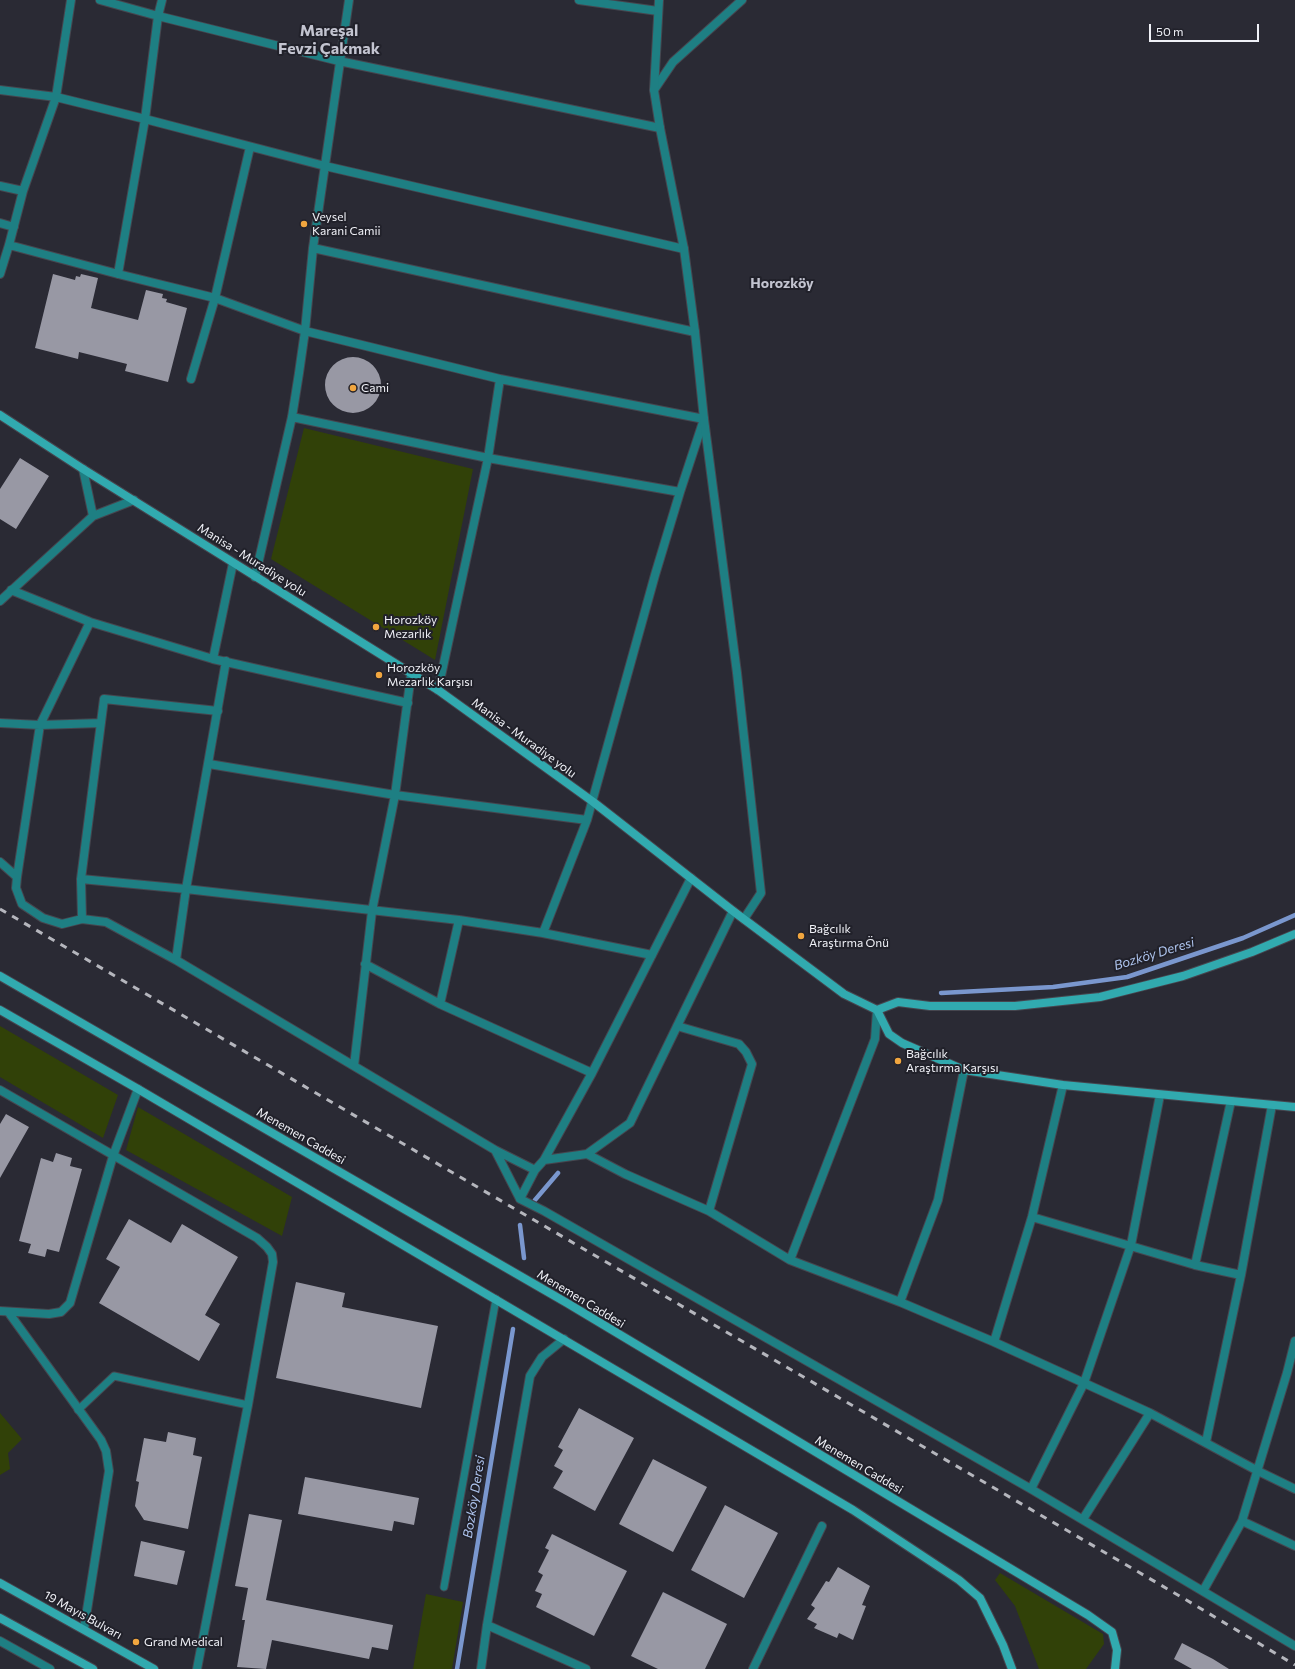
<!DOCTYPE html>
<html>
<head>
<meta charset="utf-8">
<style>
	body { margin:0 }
	#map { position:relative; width:1295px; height:1669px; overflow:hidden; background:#2a2a34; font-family:Commissioner,sans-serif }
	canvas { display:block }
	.scale { position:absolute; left:1149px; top:24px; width:110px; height:18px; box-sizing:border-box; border:2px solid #f0f1f7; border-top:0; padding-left:5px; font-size:12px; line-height:14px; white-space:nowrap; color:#f0f1f7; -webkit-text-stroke:3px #21212a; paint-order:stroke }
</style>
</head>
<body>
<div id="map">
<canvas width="1295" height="1669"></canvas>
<div class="scale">50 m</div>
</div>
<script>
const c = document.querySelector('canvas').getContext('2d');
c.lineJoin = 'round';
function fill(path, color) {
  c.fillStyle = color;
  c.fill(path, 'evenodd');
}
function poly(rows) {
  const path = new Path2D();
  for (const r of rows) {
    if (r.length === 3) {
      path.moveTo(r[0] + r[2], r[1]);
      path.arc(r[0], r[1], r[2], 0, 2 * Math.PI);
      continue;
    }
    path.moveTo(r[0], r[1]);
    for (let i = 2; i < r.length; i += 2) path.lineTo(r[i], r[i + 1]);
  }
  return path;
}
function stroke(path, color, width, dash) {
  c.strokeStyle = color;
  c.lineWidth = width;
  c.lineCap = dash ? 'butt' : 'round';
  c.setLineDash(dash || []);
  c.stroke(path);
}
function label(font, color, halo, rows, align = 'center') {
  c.font = font + ' Commissioner,sans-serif';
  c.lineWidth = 4;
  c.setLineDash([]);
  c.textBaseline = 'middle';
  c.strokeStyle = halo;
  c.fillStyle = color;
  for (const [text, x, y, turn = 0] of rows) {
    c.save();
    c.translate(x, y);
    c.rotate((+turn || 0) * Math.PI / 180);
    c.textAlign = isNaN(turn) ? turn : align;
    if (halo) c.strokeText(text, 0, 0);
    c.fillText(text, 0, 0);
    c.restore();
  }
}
fill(poly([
	[304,428,473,469,435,660,271,559],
	[0,1026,118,1095,103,1138,0,1077],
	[138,1107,292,1197,282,1236,126,1150],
	[0,1413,22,1439,8,1453,10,1469,0,1475],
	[1000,1573,1103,1634,1104,1644,1086,1669,1039,1669,1015,1606,995,1580],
	[426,1594,463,1602,452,1669,413,1669]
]), '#314108');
stroke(poly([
	[941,993,1053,987,1127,977,1243,938,1295,915],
	[535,1200,558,1173],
	[520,1225,524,1258],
	[457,1669,513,1329]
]), '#7a97ce', 4.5);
fill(poly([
	[53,274,75,280,76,276,80,277,81,274,98,278,91,308,138,320,146,290,163,294,162,298,167,299,166,302,187,308,168,382,125,371,127,364,79,352,78,359,35,348],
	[353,385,28],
	[20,458,49,476,16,529,0,519,0,489],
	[6,1114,29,1127,0,1178,0,1124],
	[56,1153,72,1158,70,1166,82,1169,59,1252,47,1249,45,1257,28,1253,31,1244,19,1241,41,1158,53,1162],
	[129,1219,171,1243,182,1224,238,1257,205,1315,220,1324,199,1361,99,1303,120,1267,106,1259],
	[296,1282,345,1293,342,1307,438,1326,421,1408,276,1378],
	[579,1408,634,1438,595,1511,553,1488,563,1471,554,1466,563,1450,558,1447],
	[168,1432,196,1438,193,1455,202,1457,188,1529,144,1520,135,1506,139,1482,136,1481,144,1438,166,1442],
	[653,1459,707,1487,673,1552,619,1524],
	[305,1477,419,1498,414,1525,394,1521,392,1531,298,1514],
	[725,1505,778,1533,744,1598,691,1570],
	[249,1514,282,1520,266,1600,393,1625,388,1650,372,1647,369,1659,272,1640,266,1669,237,1667,245,1620,242,1620,248,1588,235,1586],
	[552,1534,627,1571,594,1636,536,1607,542,1594,535,1591,543,1575,538,1572,549,1550,545,1548],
	[141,1541,185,1551,177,1585,134,1576],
	[838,1567,870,1586,862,1605,866,1606,853,1640,839,1633,837,1638,814,1628,817,1624,807,1619,815,1608,811,1605,826,1581,829,1582],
	[663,1592,727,1624,705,1669,658,1669,631,1656],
	[1182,1643,1213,1659,1229,1669,1192,1669,1174,1659]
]), '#9898a4');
const service = poly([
	[78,1410,114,1376,248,1405],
	[444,1587,496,1299]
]);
const minor = poly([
	[100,0,158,16,339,61,660,128],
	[579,0,658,11],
	[0,90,56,97,145,119,325,166,684,249],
	[654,90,673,62,742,0],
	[0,186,23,191],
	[0,223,14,227],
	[9,245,118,274,215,298,305,331,500,379,704,419,680,492,655,575,587,820,543,933],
	[313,248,695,332],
	[0,274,9,245,23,191,56,97,71,0],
	[118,274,145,119,158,16,162,0],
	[191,379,215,298,250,147],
	[292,417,488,458,680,492],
	[83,469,93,516],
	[255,577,292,417,299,373,305,331,313,248,349,0],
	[11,590,90,622,213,659,408,703],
	[0,601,93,516,134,500],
	[213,659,233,563],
	[438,690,488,458,500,379],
	[0,723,40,725,101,723],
	[209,764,395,795,587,820],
	[0,862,17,877,16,888,22,904,43,918,62,924,82,919,106,922,176,960,495,1150,520,1199,544,1211,1031,1489,1295,1646],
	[17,877,40,725,90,622],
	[81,879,186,889,459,920,543,933,652,955],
	[82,919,81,879,104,699,218,711],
	[176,960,186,889,226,661],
	[365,964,440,1004,592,1073],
	[440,1004,459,920],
	[677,1026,739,1044,746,1052,752,1064,709,1211],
	[354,1066,372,911,395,795,411,675],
	[0,1090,257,1238,267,1247,272,1254,273,1262,248,1405,197,1669],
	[495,1150,535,1170,544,1160,592,1073,691,878],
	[587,1154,630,1123,733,911],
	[544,1160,587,1154,625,1174,709,1211,790,1260,900,1302,994,1342,1150,1413,1258,1471,1295,1489],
	[520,1199,535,1170],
	[1032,1217,1195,1265,1241,1275],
	[790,1260,875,1039,877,1010],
	[1195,1265,1231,1101],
	[900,1302,938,1200,964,1070],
	[0,1311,49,1314,61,1312,70,1303,113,1156,138,1089],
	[9,1313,101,1440,106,1451,109,1471,84,1629],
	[994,1342,1032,1217,1063,1085],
	[1206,1442,1241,1275,1272,1105],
	[1031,1489,1084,1383,1131,1245,1160,1095],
	[1083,1519,1150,1413],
	[1242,1521,1295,1546],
	[1203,1591,1242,1521,1287,1373,1295,1341],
	[487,1625,586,1669],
	[0,1641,50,1669],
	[481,1669,487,1625,530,1376,542,1357,564,1339],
	[753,1669,822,1526]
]);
const tertiary = poly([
	[659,0,654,90,660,128,684,249,695,332,704,419,737,673,761,893,744,919]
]);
const secondary = poly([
	[0,415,83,469,438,690,592,801,733,911,844,994,877,1010],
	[0,976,567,1303,1088,1615,1112,1632,1117,1650,1115,1669],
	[0,1010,138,1089,853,1510,959,1580,980,1598,1003,1645,1012,1669],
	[877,1010,889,1034,902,1043,964,1070,1063,1085,1295,1107],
	[877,1010,898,1002,930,1006,1015,1006,1100,997,1183,976,1252,952,1295,934],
	[0,1583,154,1669],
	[0,1618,93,1669]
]);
stroke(service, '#46464f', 9);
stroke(minor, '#46464f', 10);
stroke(tertiary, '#46464f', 10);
stroke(secondary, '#46464f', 10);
stroke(service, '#1e7f83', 7);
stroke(minor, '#1e7f83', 8);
stroke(tertiary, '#1e7f83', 8);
stroke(secondary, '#31aaaf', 8);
stroke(poly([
	[0,909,1183,1598,1295,1665]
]), '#b5b6bd', 3, [7, 7]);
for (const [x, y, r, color] of [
	[304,224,4,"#f1a63f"],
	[353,388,4,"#f1a63f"],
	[376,627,4,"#f1a63f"],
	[379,675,4,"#f1a63f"],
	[801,936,4,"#f1a63f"],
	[898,1061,4,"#f1a63f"],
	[136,1642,4,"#f1a63f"]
]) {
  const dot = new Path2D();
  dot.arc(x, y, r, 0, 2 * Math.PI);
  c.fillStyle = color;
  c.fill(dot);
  stroke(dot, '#21212a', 1.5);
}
label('12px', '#f0f1f7', '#21212a', [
	["Veysel",312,217],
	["Karani Camii",312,231],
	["Cami",361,388],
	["Horozköy",384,620],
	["Mezarlık",384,634],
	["Horozköy",387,668],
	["Mezarlık Karşısı",387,682],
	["Bağcılık",809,929],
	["Araştırma Önü",809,943],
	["Bağcılık",906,1054],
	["Araştırma Karşısı",906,1068],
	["Grand Medical",144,1642]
], 'left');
label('12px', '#f0f1f7', '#21212a', [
	["Manisa - Muradiye yolu",252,560,32],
	["Manisa - Muradiye yolu",524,738,36],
	["Menemen Caddesi",301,1136,30],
	["Menemen Caddesi",581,1299,31],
	["Menemen Caddesi",859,1465,31],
	["19 Mayıs Bulvarı",83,1615,29]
]);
label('italic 13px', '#aec4ee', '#21212a', [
	["Bozköy Deresi",1154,954,-17],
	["Bozköy Deresi",474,1497,-81]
]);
label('bold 14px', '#c3c4d0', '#21212a', [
	["Horozköy",782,283]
]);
label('bold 16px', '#c3c4d0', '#21212a', [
	["Mareşal",329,31],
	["Fevzi Çakmak",329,49]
]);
</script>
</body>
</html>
